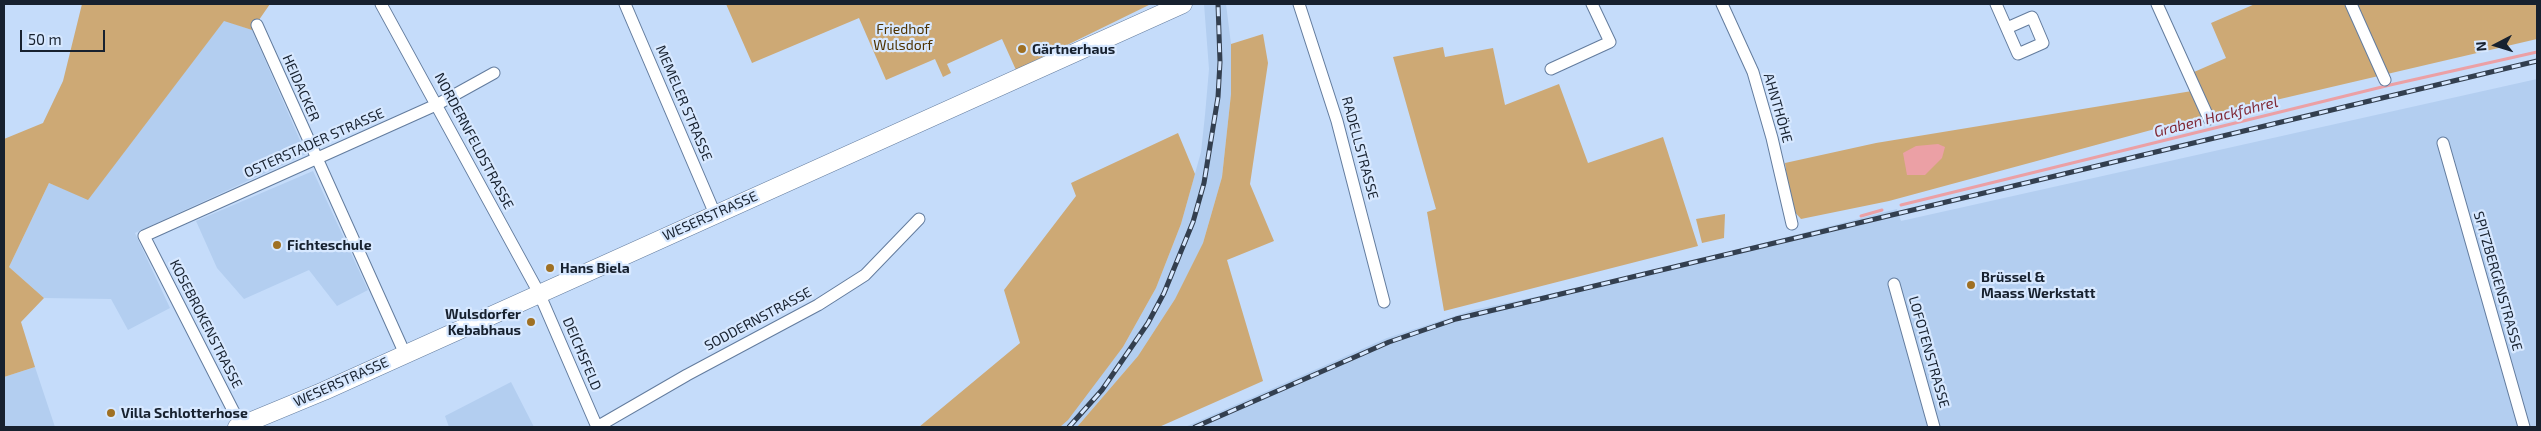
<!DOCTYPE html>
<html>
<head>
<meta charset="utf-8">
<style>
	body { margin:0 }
	#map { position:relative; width:2541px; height:431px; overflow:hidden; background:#c5dcfa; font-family:"Exo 2",sans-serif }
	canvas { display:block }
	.frame { position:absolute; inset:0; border:5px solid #17212f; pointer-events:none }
	.north { position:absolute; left:2471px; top:20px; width:50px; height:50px; -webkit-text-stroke:4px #d7e8ff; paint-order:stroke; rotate:265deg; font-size:14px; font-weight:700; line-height:20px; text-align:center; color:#17212f }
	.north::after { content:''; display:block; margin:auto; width:18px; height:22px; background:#17212f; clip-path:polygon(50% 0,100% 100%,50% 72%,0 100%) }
	.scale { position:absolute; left:20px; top:30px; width:85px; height:22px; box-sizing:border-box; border:2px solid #17212f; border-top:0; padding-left:6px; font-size:15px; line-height:18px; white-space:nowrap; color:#17212f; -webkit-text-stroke:4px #d7e8ff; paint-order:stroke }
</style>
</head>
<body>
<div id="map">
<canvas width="2541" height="431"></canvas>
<div class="frame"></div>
<div class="north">N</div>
<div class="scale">50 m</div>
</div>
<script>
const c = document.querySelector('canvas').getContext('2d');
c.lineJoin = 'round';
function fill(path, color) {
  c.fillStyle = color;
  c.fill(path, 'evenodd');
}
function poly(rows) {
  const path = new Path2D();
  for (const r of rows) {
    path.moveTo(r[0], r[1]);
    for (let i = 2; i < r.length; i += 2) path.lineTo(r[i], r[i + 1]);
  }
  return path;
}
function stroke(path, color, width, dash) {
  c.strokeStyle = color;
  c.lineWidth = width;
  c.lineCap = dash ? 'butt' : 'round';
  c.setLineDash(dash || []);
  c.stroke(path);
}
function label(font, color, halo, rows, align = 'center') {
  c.font = font + ' "Exo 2",sans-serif';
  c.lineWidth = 4.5;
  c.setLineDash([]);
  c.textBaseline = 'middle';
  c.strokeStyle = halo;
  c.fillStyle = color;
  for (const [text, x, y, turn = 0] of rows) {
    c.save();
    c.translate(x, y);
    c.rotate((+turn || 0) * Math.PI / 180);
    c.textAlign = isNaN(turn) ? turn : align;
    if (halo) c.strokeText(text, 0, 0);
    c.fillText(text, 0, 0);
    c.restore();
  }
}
fill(poly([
	[1204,4,1226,4,1231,44,1231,94,1222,177,1203,243,1175,299,1138,356,1077,427,1060,427,1123,347,1156,288,1181,224,1201,152,1205,115,1209,69],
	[224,20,252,30,306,154,135,233,170,308,128,330,111,299,44,298,9,267,49,183,88,199],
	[2537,79,2537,427,1185,427,1387,338,1473,310,1634,276,1897,209,1901,221],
	[313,171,368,290,337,306,309,270,244,299,217,268,196,221],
	[35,367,55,427,4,427,4,377],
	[511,382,534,427,449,427,445,416]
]), '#b3cef0');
fill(poly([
	[82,4,270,4,252,30,224,21,88,200,49,183,9,267,44,298,21,322,35,367,4,377,4,139,43,123,63,81],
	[726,4,1151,4,1016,70,1002,39,947,64,951,73,943,77,935,59,886,80,859,18,752,63],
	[2255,4,2537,4,2537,39,2263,103,2240,111,2212,114,2194,72,2226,58,2211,23],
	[1263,34,1268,63,1250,184,1274,241,1227,260,1263,381,1159,427,1077,427,1138,356,1175,299,1203,243,1222,177,1231,94,1231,44],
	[1443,47,1445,57,1493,48,1505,105,1559,84,1588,163,1663,137,1698,246,1444,311,1427,212,1436,209,1393,57],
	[2192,91,2203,116,1889,201,1801,219,1792,209,1790,202,1785,163,1876,143],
	[1178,133,1195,174,1181,224,1156,288,1123,347,1068,420,1060,427,919,427,1020,343,1004,290,1076,196,1071,183],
	[1725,214,1724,238,1702,243,1696,219]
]), '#cda975');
fill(poly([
	[1938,144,1945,147,1942,158,1925,175,1907,175,1903,153,1916,146]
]), '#eba0a5');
stroke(poly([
	[1901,205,2390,85,2537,52],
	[1861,216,1882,210]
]), '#eba0a5', 3);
const street = poly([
	[381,4,539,293,597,427,687,375,818,305,865,275,919,219],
	[625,4,715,214],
	[1299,4,1337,121,1384,302],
	[1722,4,1753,72,1772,138,1792,224],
	[1996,4,2018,54,2043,43,2032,17,2007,28],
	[2157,4,2209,119],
	[2351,4,2385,80],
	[257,25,405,354],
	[1551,69,1610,42,1592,4],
	[2443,143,2524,427],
	[1894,284,1934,427],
	[241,426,144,236,438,104,494,73]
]);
const primary = poly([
	[237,427,324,391,1183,4]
]);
stroke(street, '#637c9e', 13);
stroke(primary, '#637c9e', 19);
stroke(street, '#fff', 11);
stroke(primary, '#fff', 18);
const rail = poly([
	[1069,427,1102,390,1148,323,1164,293,1193,222,1204,183,1218,97,1220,62,1218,4],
	[1195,427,1389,342,1456,319,2537,61]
]);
stroke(rail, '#333f4f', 5);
stroke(rail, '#d7e8ff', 3, [9]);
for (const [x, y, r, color] of [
	[1022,49,5,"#9f7023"],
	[277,245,5,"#9f7023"],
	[550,268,5,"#9f7023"],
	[1971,285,5,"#9f7023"],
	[531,322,5,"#9f7023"],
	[111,413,5,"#9f7023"]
]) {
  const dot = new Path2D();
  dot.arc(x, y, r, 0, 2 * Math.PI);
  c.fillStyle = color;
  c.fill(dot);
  stroke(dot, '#d7e8ff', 2);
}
label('14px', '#4f3301', '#d7e8ff', [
	["Friedhof",903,29],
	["Wulsdorf",903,45]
]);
label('bold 14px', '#17212f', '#d7e8ff', [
	["Gärtnerhaus",1032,49],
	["Fichteschule",287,245],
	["Hans Biela",560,268],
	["Brüssel &",1981,277],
	["Maass Werkstatt",1981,293],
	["Wulsdorfer",521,314,"right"],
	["Kebabhaus",521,330,"right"],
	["Villa Schlotterhose",121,413]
], 'left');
label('14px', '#17212f', '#d7e8ff', [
	["HEIDACKER",301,88,66],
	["MEMELER STRASSE",684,103,67],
	["AHNTHÖHE",1778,108,74],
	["NORDERNFELDSTRASSE",474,141,62],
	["OSTERSTADER STRASSE",314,143,-24],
	["RADELLSTRASSE",1360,148,75],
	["WESERSTRASSE",710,216,-24],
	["SPITZBERGENSTRASSE",2498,281,74],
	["SODDERNSTRASSE",758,319,-28],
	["KOSEBROKENSTRASSE",206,324,63],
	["LOFOTENSTRASSE",1929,352,74],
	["DEICHSFELD",582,354,67],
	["WESERSTRASSE",341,382,-24]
]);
label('italic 15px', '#802936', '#d7e8ff', [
	["Graben Hackfahrel",2216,117,-14]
]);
</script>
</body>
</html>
